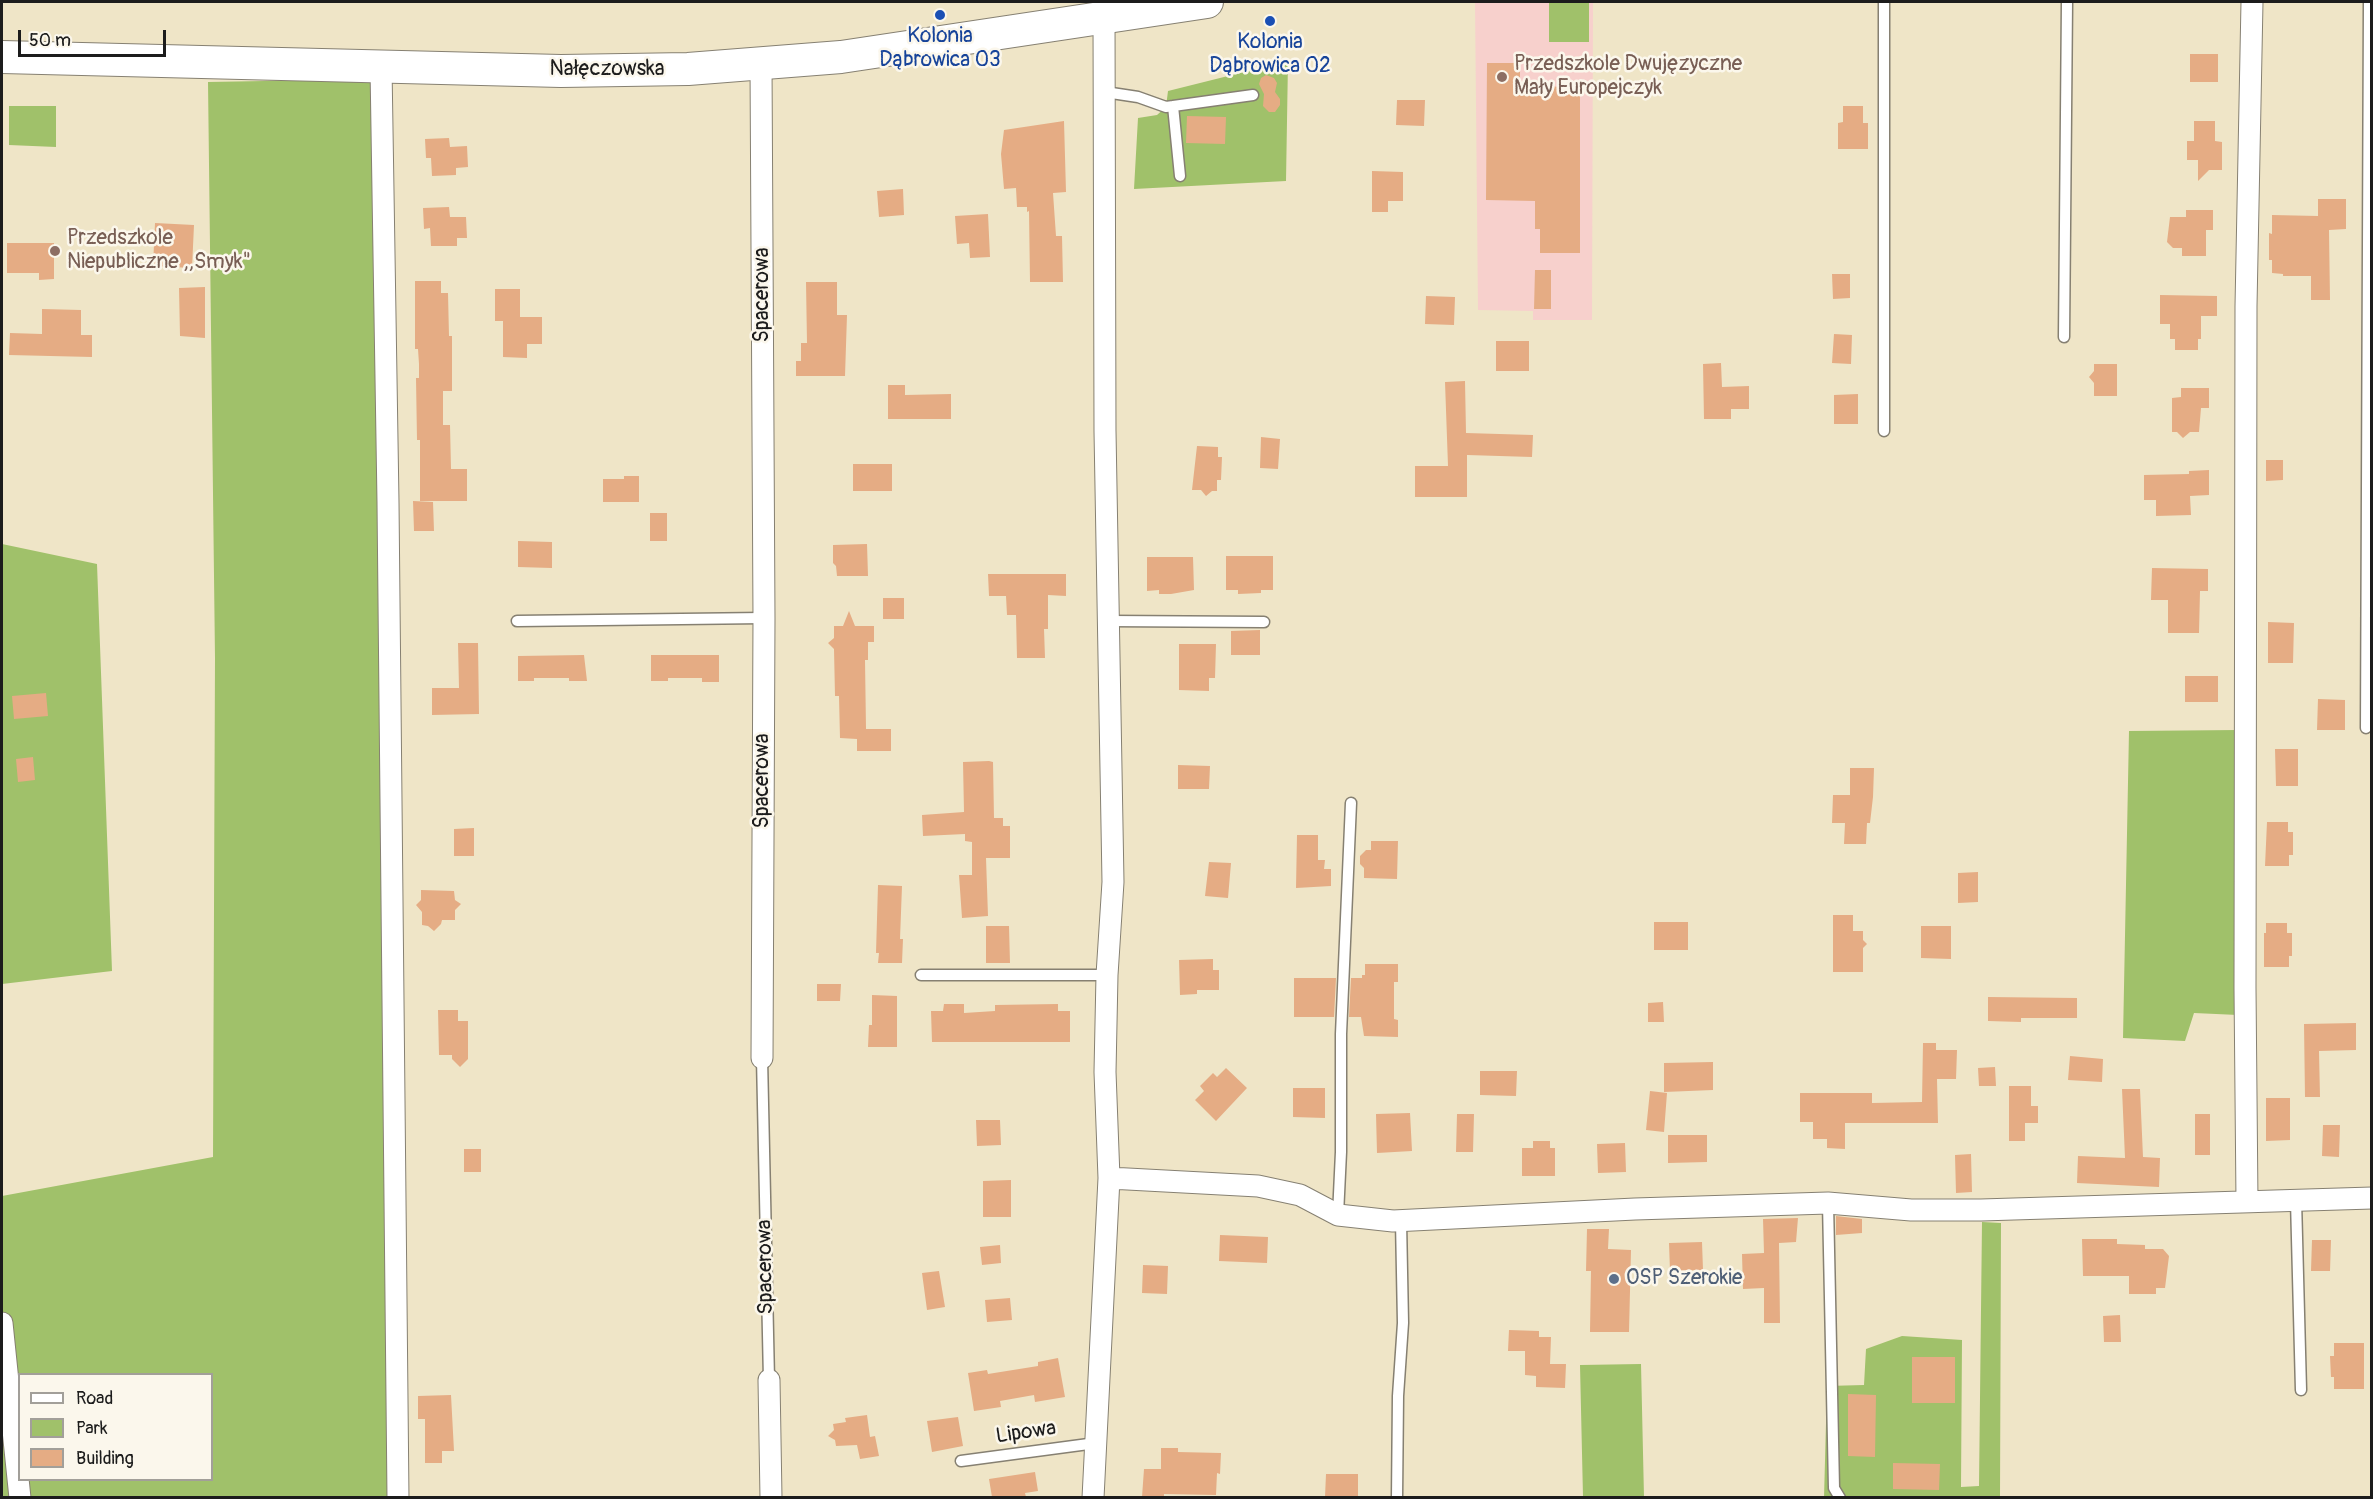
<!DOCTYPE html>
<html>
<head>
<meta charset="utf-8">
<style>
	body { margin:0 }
	#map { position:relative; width:2373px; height:1499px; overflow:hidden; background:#efe5c7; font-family:Pangolin,sans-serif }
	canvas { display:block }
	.frame { position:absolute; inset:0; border:3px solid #1c1c1c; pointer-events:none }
	.legend { position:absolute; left:18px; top:1373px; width:195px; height:108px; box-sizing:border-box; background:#fbf7ec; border:2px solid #a29f99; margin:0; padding:8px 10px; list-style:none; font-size:18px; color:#1c1c1c }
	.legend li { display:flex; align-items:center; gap:12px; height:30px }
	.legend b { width:30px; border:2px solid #a29f99 }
	.scale { position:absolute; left:18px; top:30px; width:148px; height:27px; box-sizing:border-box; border:3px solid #1c1c1c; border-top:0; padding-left:8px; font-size:18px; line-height:21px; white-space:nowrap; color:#1c1c1c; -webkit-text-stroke:4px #fbf7ec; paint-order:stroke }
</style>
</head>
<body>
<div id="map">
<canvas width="2373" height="1499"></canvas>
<div class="frame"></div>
<ul class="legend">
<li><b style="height:8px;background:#fff"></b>Road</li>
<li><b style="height:16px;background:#a0c16a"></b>Park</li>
<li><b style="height:16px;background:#e5ac84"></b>Building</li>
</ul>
<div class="scale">50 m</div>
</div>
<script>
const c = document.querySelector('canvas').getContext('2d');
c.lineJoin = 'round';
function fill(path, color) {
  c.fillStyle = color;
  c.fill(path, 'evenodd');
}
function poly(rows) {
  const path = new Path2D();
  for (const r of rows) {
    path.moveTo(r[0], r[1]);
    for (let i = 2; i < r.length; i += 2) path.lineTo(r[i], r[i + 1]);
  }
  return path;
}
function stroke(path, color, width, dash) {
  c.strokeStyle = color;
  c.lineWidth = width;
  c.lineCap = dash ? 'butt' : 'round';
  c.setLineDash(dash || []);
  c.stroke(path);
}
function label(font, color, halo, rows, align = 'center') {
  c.font = font + ' Pangolin,sans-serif';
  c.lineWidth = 5;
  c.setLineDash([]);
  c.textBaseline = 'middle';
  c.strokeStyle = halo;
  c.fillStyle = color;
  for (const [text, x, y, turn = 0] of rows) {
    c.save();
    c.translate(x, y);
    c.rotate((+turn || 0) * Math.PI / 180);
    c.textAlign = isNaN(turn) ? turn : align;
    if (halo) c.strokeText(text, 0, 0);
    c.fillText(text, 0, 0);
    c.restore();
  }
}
fill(poly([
	[1475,2,1593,2,1592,320,1533,320,1533,311,1478,310]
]), '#f7d0cc');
fill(poly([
	[1549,2,1589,2,1589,42,1549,42],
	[1288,61,1286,181,1134,189,1138,118,1157,115,1166,107,1168,91],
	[377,79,403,1497,2,1498,2,1196,213,1157,215,658,208,82],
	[20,1374,212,1374,212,1480,20,1480],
	[9,106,56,106,56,147,9,145],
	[2,544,97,564,112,971,2,984],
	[2238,730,2238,1015,2194,1013,2185,1041,2123,1038,2129,731],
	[1982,1222,2001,1223,2000,1497,1824,1498,1827,1386,1864,1385,1866,1349,1902,1336,1962,1340,1961,1487,1979,1486],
	[1641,1364,1644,1497,1583,1497,1580,1365]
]), '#a0c16a');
fill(poly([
	[2190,54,2218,54,2218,82,2190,82],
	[1487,63,1520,63,1520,86,1580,87,1580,253,1540,253,1540,229,1535,229,1535,201,1486,200],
	[1266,75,1274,78,1277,83,1275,92,1280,99,1280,105,1275,112,1269,112,1263,106,1264,94,1259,84,1261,78],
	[1397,100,1425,100,1424,126,1396,125],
	[1843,106,1863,106,1863,123,1868,123,1868,149,1838,149,1838,123,1843,122],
	[1187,116,1226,117,1225,144,1186,143],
	[1064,121,1066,192,1053,193,1056,236,1062,236,1063,282,1030,282,1029,211,1027,212,1027,207,1017,207,1016,188,1004,189,1001,154,1004,130],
	[2194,121,2215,121,2215,141,2222,142,2222,170,2209,170,2198,181,2198,160,2187,160,2187,141,2194,141],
	[449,138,450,147,467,146,468,167,456,168,456,175,432,176,431,158,426,158,425,139],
	[1372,171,1403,172,1403,201,1388,201,1388,212,1372,212],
	[903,189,904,215,879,217,877,191],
	[2318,199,2346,199,2346,229,2329,230,2330,300,2311,300,2311,276,2283,276,2283,274,2272,273,2272,260,2269,260,2269,233,2272,234,2272,215,2318,216],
	[449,207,450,217,466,217,467,238,457,238,457,246,431,246,430,228,424,229,423,208],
	[2186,210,2213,210,2213,230,2206,230,2206,256,2182,256,2182,248,2173,248,2167,242,2170,217,2186,217],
	[988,214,990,257,970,258,969,243,957,244,955,216],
	[155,223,194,225,192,268,153,266],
	[7,243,54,243,54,279,39,280,39,273,7,273],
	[1535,270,1551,270,1551,309,1534,309],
	[1832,274,1850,274,1850,298,1833,299],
	[415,281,441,281,441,293,448,293,449,336,452,336,452,391,443,391,443,425,450,425,451,469,467,469,467,501,420,501,420,440,417,440,416,378,419,378,419,364,418,349,415,349],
	[806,282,837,282,837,315,847,315,845,376,796,376,796,361,801,361,801,343,807,343],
	[205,287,205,338,180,336,179,288],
	[495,289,520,289,520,317,542,317,542,344,527,344,527,358,503,357,503,321,495,321],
	[2160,295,2217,296,2217,316,2201,316,2201,339,2198,339,2198,350,2175,350,2175,339,2170,339,2170,324,2160,324],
	[1426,296,1455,297,1454,325,1425,324],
	[42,309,81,310,81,335,92,335,92,357,9,355,10,333,42,334],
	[1834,334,1852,335,1851,364,1832,363],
	[1496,341,1529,341,1529,371,1496,371],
	[1721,363,1722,387,1749,386,1749,409,1731,409,1731,419,1704,419,1703,364],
	[2094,364,2117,364,2117,396,2094,396,2094,383,2089,377,2094,371],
	[1465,381,1466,433,1533,435,1532,457,1467,455,1467,497,1415,497,1415,466,1448,466,1445,382],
	[888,385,905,385,905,395,951,394,951,419,888,419],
	[2181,388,2209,388,2209,408,2201,408,2199,432,2190,432,2183,438,2177,432,2172,432,2172,398,2181,397],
	[1858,394,1858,424,1834,424,1834,395],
	[1261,437,1280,439,1278,469,1260,468],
	[1197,446,1218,447,1218,457,1222,457,1221,480,1217,480,1217,491,1212,491,1206,496,1201,490,1192,490],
	[2266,460,2283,460,2283,480,2266,481],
	[853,464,892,464,892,491,853,491],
	[2209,470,2209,495,2190,496,2191,515,2156,516,2156,500,2144,500,2144,475,2189,474,2189,471],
	[624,476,639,476,639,502,603,502,603,479,624,479],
	[413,501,433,502,434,531,414,531],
	[650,513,667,513,667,541,650,541],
	[518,541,552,542,552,568,518,567],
	[867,544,868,576,837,576,836,566,833,563,833,545],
	[1226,556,1273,556,1273,590,1261,590,1261,593,1238,594,1238,590,1226,590],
	[1147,557,1193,557,1194,590,1171,594,1159,594,1159,590,1147,591],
	[2152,568,2208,569,2208,591,2200,591,2199,633,2168,633,2168,600,2151,600],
	[988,574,1066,574,1066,596,1048,595,1048,629,1044,629,1045,658,1017,658,1016,615,1007,615,1006,596,989,596],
	[883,598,904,598,904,619,883,619],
	[849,611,855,626,874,626,874,642,868,642,868,660,865,660,866,729,891,729,891,751,857,751,857,739,840,738,839,696,835,696,834,649,828,643,834,638,834,626,843,626],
	[2268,622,2294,623,2293,663,2268,663],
	[1260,630,1260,655,1231,655,1231,631],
	[458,643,478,643,479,714,432,715,432,688,459,688],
	[1179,644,1216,644,1215,678,1209,678,1209,691,1179,690],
	[584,655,587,681,569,681,569,678,534,678,534,681,518,681,518,656],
	[651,655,719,655,719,682,702,682,702,678,668,678,668,681,651,681],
	[2185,676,2218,676,2218,702,2185,702],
	[46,693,48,716,14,719,12,696],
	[2318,699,2345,700,2345,730,2317,730],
	[2275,749,2298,749,2298,786,2276,786],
	[33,757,35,780,18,782,16,759],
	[989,761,993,762,994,818,1003,818,1003,826,1010,826,1010,858,986,858,988,916,962,918,959,875,972,875,972,842,965,841,965,834,923,836,922,815,964,812,963,762],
	[1178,765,1210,766,1209,789,1178,789],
	[1850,768,1874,768,1873,797,1870,823,1867,823,1866,844,1844,844,1845,823,1832,823,1833,795,1850,795],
	[2267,822,2288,822,2288,832,2293,832,2293,855,2289,855,2289,866,2265,866],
	[474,828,474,856,454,856,454,829],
	[1297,835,1318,835,1318,860,1325,860,1324,869,1331,869,1331,886,1296,888],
	[1371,841,1398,841,1397,879,1364,878,1364,868,1360,864,1360,856,1366,850,1371,850],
	[1209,862,1231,863,1228,898,1205,896],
	[1978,872,1978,902,1958,903,1958,873],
	[878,885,902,886,900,939,903,939,902,963,878,963,879,953,876,953],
	[421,890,454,891,455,900,461,904,455,910,455,920,442,920,441,924,434,931,428,926,422,925,422,912,416,905,421,900],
	[1833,915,1853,915,1853,931,1863,931,1863,940,1867,944,1863,948,1863,972,1833,972],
	[1654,922,1688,922,1688,950,1654,950],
	[2266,923,2287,923,2287,933,2292,933,2292,956,2289,956,2289,967,2264,967,2264,933,2266,933],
	[986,926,1009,926,1010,963,986,963],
	[1921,926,1951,926,1951,959,1921,958],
	[1213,959,1213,970,1219,970,1219,990,1197,990,1197,994,1180,995,1179,960],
	[1365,964,1398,964,1398,982,1394,982,1394,1019,1398,1020,1398,1037,1364,1036,1361,1017,1349,1017,1351,978,1362,978,1362,975,1365,975],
	[1294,978,1336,978,1334,1017,1294,1017],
	[817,984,841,984,840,1001,817,1001],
	[872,995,897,996,897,1047,868,1047,869,1025,872,1025],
	[1988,997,2077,998,2077,1018,2021,1018,2021,1022,1988,1021],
	[1663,1002,1664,1022,1648,1022,1648,1003],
	[944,1004,964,1004,964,1013,995,1011,995,1005,1058,1004,1058,1011,1070,1011,1070,1042,932,1042,931,1011,943,1011],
	[438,1010,458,1010,458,1021,468,1021,468,1059,460,1067,452,1059,452,1055,439,1055],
	[2356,1023,2356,1050,2319,1051,2320,1097,2305,1097,2304,1024],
	[1923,1043,1936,1043,1936,1050,1957,1050,1956,1079,1937,1079,1938,1123,1845,1123,1845,1149,1827,1148,1827,1139,1813,1139,1813,1122,1800,1122,1800,1093,1872,1093,1872,1103,1922,1102],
	[2070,1056,2103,1059,2102,1082,2068,1080],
	[1713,1062,1713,1090,1664,1092,1664,1063],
	[1995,1067,1996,1086,1979,1086,1978,1068],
	[1226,1068,1247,1088,1216,1121,1195,1100,1204,1091,1200,1086,1213,1073,1217,1077],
	[1480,1071,1517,1071,1516,1096,1480,1095],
	[2009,1086,2031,1086,2031,1106,2038,1106,2038,1123,2025,1123,2025,1141,2009,1141],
	[1293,1088,1325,1088,1325,1118,1293,1117],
	[2122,1089,2140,1089,2143,1157,2160,1158,2159,1187,2077,1183,2078,1156,2125,1158],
	[1650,1091,1667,1093,1664,1132,1646,1130],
	[2266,1098,2290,1098,2290,1140,2266,1141],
	[1410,1113,1412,1151,1377,1153,1376,1114],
	[1457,1114,1474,1114,1473,1152,1456,1152],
	[2195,1114,2210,1114,2210,1155,2195,1155],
	[976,1120,1000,1120,1001,1145,977,1146],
	[2323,1125,2340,1125,2339,1157,2322,1156],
	[1668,1135,1707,1135,1707,1162,1668,1163],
	[1533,1141,1550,1141,1550,1148,1555,1148,1555,1176,1522,1176,1522,1148,1533,1148],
	[1625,1143,1626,1172,1598,1173,1597,1144],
	[464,1149,481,1149,481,1172,464,1172],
	[1971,1154,1972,1192,1956,1193,1955,1155],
	[1011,1180,1011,1217,983,1217,983,1181],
	[1836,1216,1862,1219,1862,1233,1836,1235],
	[1798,1218,1796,1242,1779,1243,1780,1323,1764,1323,1764,1288,1743,1289,1742,1254,1764,1253,1763,1219],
	[1587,1229,1609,1229,1608,1249,1631,1250,1629,1332,1590,1332,1591,1271,1586,1271],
	[1220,1235,1268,1237,1267,1263,1219,1261],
	[2082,1239,2117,1239,2117,1244,2145,1245,2145,1249,2163,1249,2169,1256,2165,1288,2156,1288,2156,1294,2129,1294,2129,1276,2083,1276],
	[2312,1240,2331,1240,2330,1271,2311,1271],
	[1702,1242,1703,1270,1670,1271,1669,1243],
	[1000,1245,1001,1263,982,1265,980,1247],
	[1143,1265,1168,1266,1167,1294,1142,1293],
	[939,1271,945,1307,927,1310,922,1273],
	[1010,1298,1012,1320,987,1322,985,1300],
	[2120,1315,2121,1342,2104,1342,2103,1316],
	[1509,1330,1539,1331,1539,1337,1551,1337,1550,1364,1566,1364,1565,1388,1536,1387,1536,1376,1525,1375,1525,1351,1508,1351],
	[2334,1343,2364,1343,2364,1389,2334,1389,2334,1377,2331,1377,2330,1356,2334,1356],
	[1912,1357,1955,1357,1955,1403,1912,1403],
	[1058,1358,1065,1397,1035,1402,1034,1395,1000,1401,1001,1407,974,1411,968,1373,987,1370,988,1374,1038,1366,1038,1362],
	[1848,1394,1876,1395,1875,1457,1848,1456],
	[451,1395,454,1451,442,1451,442,1463,425,1463,425,1419,418,1419,418,1396],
	[867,1415,870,1437,875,1436,879,1456,860,1459,857,1445,836,1446,835,1440,828,1436,834,1430,833,1424,846,1422,845,1418],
	[958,1417,963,1446,932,1452,927,1421],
	[1161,1448,1178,1448,1178,1452,1221,1453,1220,1474,1217,1473,1216,1495,1164,1494,1164,1497,1142,1497,1144,1469,1161,1469],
	[1893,1463,1940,1464,1939,1490,1893,1489],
	[1035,1472,1038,1491,1025,1493,1026,1497,992,1497,989,1479],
	[1326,1474,1358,1474,1358,1497,1325,1497]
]), '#e5ac84');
const service = poly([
	[1884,2,1884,431],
	[1105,92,1138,97,1166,107,1253,95],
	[1173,106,1180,176],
	[2064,337,2067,2],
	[517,621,764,618],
	[1109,621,1264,622],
	[2366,728,2369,2],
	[921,975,1107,975],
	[762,1058,769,1380],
	[2296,1200,2301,1390],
	[1828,1203,1834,1488,1840,1498],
	[1338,1215,1341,1152,1341,1034,1351,803],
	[961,1461,1096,1443],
	[1397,1498,1398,1396,1403,1323,1401,1221]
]);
const minor = poly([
	[761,64,764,618,762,1058],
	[381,67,388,502,398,1498],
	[1109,1178,1258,1186,1300,1195,1338,1215,1393,1221,1635,1209,1828,1203,1911,1210,1981,1210,2372,1198],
	[2247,1202,2245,988,2246,306,2252,2],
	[2,1323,20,1498],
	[769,1380,771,1498],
	[1093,1498,1109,1178,1105,1072,1107,975,1113,882,1105,431,1104,17]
]);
const secondary = poly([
	[2,57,561,71,688,69,841,57,1207,2]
]);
stroke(service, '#868072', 13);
stroke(minor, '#868072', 23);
stroke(secondary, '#868072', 34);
stroke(service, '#fff', 10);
stroke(minor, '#fff', 21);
stroke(secondary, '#fff', 32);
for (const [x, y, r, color] of [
	[940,15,6,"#1a4fb4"],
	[1270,21,6,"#1a4fb4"],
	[1502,77,6,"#8d6e63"],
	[55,251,6,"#8d6e63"],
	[1614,1279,6,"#5c6f8a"]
]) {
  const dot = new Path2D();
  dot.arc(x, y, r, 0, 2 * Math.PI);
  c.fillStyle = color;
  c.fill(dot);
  stroke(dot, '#fbf7ec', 2);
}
label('21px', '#164399', '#fbf7ec', [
	["Kolonia",940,37],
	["Dąbrowica 03",940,61],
	["Kolonia",1270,43],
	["Dąbrowica 02",1270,67]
]);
label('21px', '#785e54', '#fbf7ec', [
	["Przedszkole Dwujęzyczne",1514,65],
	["Mały Europejczyk",1514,89],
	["Przedszkole",67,239],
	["Niepubliczne ,,Smyk\"",67,263]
], 'left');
label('21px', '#1c1c1c', '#fbf7ec', [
	["Nałęczowska",607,70],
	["Spacerowa",763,295,-90],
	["Spacerowa",763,781,-90],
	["Spacerowa",766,1267,-91],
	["Lipowa",1026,1433,-8]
]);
label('21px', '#4e5e75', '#fbf7ec', [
	["OSP Szerokie",1626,1279]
], 'left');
</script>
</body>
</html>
